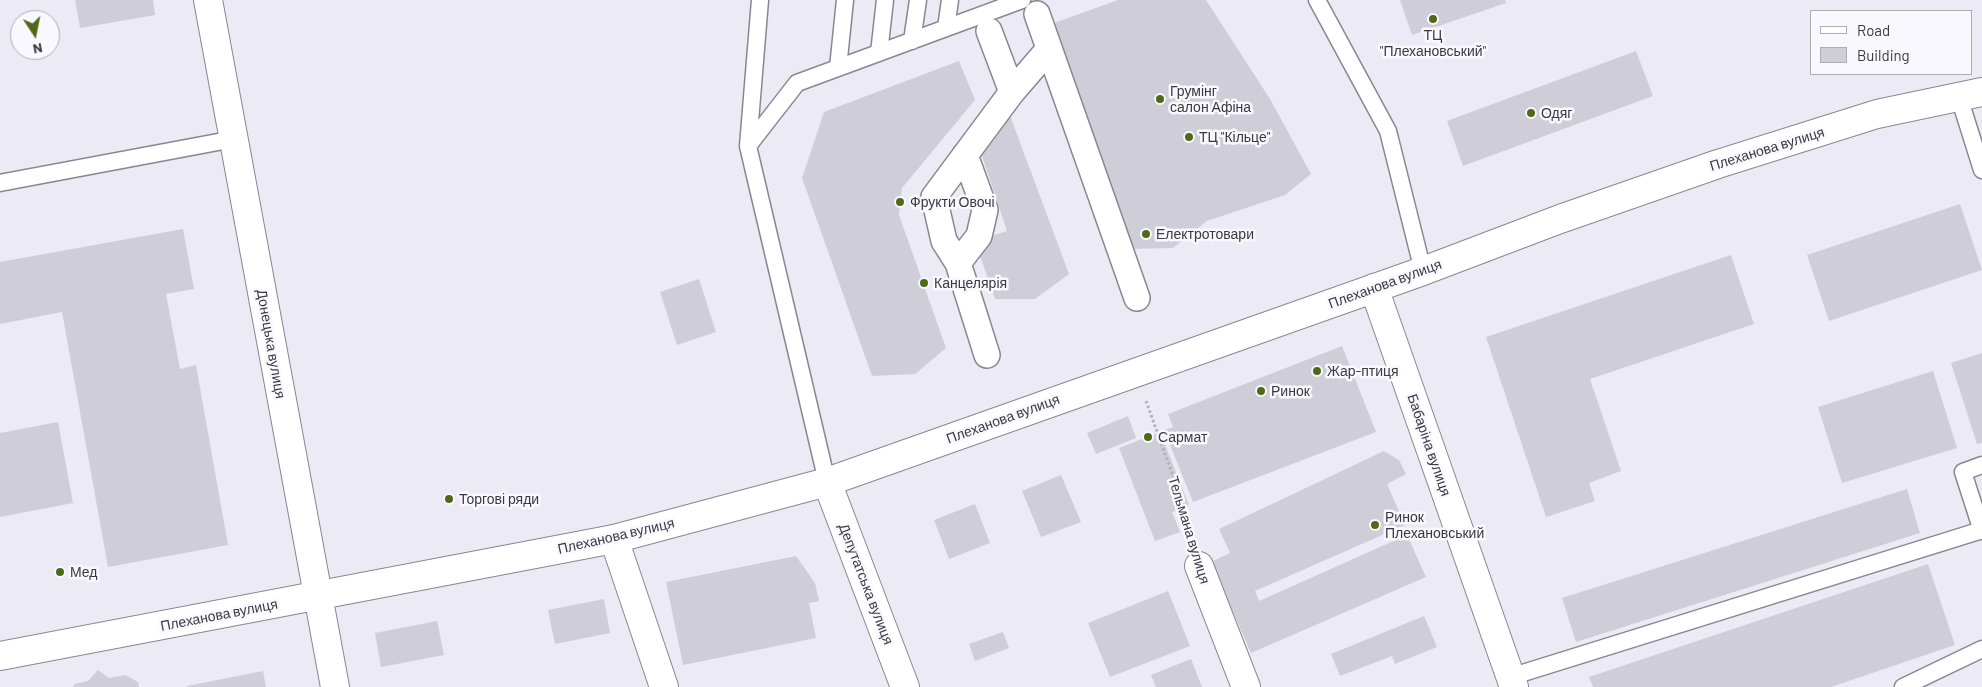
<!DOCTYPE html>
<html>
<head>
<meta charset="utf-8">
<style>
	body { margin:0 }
	#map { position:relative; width:1982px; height:687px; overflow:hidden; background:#eceaf5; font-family:Barlow,sans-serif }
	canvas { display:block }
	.legend { position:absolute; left:1810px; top:10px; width:162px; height:65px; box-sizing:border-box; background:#f9f8ff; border:1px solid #adacb1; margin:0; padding:6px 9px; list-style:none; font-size:15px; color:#3a393d }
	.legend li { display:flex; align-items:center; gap:10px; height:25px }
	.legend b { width:25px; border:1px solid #adacb1 }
	.north { position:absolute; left:10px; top:10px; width:50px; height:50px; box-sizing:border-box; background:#f9f8ff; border:1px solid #adacb1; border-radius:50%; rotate:169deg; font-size:14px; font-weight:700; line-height:20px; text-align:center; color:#3a393d }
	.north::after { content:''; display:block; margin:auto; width:18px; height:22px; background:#506919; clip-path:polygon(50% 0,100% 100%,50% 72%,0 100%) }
</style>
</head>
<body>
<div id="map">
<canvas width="1982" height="687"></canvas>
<ul class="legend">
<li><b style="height:6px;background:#fff"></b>Road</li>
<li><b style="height:14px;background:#cfcdd8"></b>Building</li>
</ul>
<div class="north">N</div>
</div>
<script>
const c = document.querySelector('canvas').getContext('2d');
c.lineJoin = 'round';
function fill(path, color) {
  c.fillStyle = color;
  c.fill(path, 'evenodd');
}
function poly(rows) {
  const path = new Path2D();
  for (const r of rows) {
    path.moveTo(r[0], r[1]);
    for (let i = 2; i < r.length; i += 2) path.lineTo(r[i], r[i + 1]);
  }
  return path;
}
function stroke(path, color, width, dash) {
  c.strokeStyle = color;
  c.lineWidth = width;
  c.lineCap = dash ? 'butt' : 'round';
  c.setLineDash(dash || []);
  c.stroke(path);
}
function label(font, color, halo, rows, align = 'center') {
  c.font = font + ' Barlow,sans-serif';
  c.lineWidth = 5;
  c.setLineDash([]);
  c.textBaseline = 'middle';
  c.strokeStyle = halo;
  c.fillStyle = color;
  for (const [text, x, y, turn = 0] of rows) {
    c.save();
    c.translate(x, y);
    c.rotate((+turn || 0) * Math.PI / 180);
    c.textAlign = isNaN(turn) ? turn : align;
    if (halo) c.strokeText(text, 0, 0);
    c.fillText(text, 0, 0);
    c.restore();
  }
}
fill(poly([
	[75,0,153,0,155,15,80,28],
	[1118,0,1206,0,1270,99,1311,174,1285,195,1207,221,1173,248,1127,249,1046,26],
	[1400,0,1505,0,1506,3,1412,35],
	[1636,51,1653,96,1463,166,1447,121],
	[959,61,975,100,902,188,899,215,946,348,915,374,872,376,802,178,824,112],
	[1009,113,1069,274,1035,299,995,299,975,241,1007,231,978,144],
	[1960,204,1982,270,1829,321,1807,255],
	[183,229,194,289,166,294,180,369,196,365,228,545,108,567,62,312,0,324,0,262],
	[1731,255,1754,324,1590,379,1621,471,1589,483,1595,501,1546,517,1486,337],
	[699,279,716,332,677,345,660,292],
	[1342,346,1376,432,1193,502,1164,430,1173,427,1168,414],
	[1982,353,1982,443,1977,444,1951,363],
	[1933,371,1957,448,1842,483,1818,407],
	[1128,416,1136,438,1096,454,1087,433],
	[58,422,73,503,0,517,0,433],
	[1160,432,1189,505,1172,512,1180,532,1155,541,1119,448],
	[1384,451,1399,460,1406,474,1387,484,1405,525,1255,591,1259,601,1407,535,1426,577,1251,653,1211,562,1230,553,1219,529],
	[1061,475,1081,522,1041,537,1022,491],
	[1907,489,1920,533,1576,642,1562,598],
	[975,504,990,543,949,559,934,520],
	[796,556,815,583,819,601,809,603,816,638,683,665,666,582],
	[1928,564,1955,645,1831,687,1593,687,1589,677],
	[1168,591,1190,646,1110,677,1088,623],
	[604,599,610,633,555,644,548,610],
	[1424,616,1437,647,1395,664,1392,656,1340,676,1331,654],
	[437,621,444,655,381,667,375,633],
	[1003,632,1009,648,975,661,969,644],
	[1191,659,1202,687,1156,687,1151,675],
	[98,670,109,678,125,675,138,682,139,687,73,687,75,684,88,681],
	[263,671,266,687,187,687,187,686]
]), '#cfcdd8');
const service = poly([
	[1317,0,1388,131,1423,271],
	[946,28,950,0],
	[912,41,918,0],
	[879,53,885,0],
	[838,68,845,0],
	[1959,97,1982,170],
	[748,146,760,0],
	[0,183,234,139],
	[1982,465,1963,472,1982,531],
	[827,482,748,146,797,83,1022,0],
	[1510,677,1982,530],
	[1903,687,1982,649]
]);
const pedestrian = poly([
	[1037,14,1137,298],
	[1012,92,1049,49],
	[958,263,979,236,985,210,965,155],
	[987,355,958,263,944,241,934,197,1012,92,989,31]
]);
const minor = poly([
	[1374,288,1514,687],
	[827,482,905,687],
	[614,539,664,687],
	[1199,566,1246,687]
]);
const tertiary = poly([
	[208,0,335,687],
	[0,656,614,539,827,482,1423,271,1560,219,1718,164,1877,114,1982,92]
]);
stroke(service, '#888791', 19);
stroke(pedestrian, '#888791', 28);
stroke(minor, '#888791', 30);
stroke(tertiary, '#888791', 30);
stroke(poly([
	[1146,401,1186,512,1192,537]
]), '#b3b1ba', 3, [2.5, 2.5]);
stroke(service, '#fff', 16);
stroke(pedestrian, '#fff', 25);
stroke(minor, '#fff', 28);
stroke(tertiary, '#fff', 28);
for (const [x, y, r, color] of [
	[1433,19,5,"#506919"],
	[1160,99,5,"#506919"],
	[1531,113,5,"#506919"],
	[1189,137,5,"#506919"],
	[900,202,5,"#506919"],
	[1146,234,5,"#506919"],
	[924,283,5,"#506919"],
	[1317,371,5,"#506919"],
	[1261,391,5,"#506919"],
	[1148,437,5,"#506919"],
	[449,499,5,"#506919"],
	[1375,525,5,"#506919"],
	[60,572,5,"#506919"]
]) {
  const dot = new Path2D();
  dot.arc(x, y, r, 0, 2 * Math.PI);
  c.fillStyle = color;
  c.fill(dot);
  stroke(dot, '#f9f8ff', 2);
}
label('14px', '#3a393d', '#f9f8ff', [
	["ТЦ",1433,35,"center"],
	["\"Плехановський\"",1433,51,"center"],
	["Грумінг",1170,91],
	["салон Афіна",1170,107],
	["Одяг",1541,113],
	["ТЦ \"Кільце\"",1199,137],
	["Фрукти Овочі",910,202],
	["Електротовари",1156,234],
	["Канцелярія",934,283],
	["Жар-птиця",1327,371],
	["Ринок",1271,391],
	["Сармат",1158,437],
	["Торгові ряди",459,499],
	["Ринок",1385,517],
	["Плехановський",1385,533],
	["Мед",70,572]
], 'left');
label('14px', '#3a393d', '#f9f8ff', [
	["Плеханова вулиця",1767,149,-17],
	["Плеханова вулиця",1385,284,-20],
	["Донецька вулиця",271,344,80],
	["Плеханова вулиця",1003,419,-20],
	["Бабаріна вулиця",1429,445,71],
	["Тельмана вулиця",1189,530,73],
	["Плеханова вулиця",616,536,-13],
	["Депутатська вулиця",866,584,69],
	["Плеханова вулиця",219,615,-11]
]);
</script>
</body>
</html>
